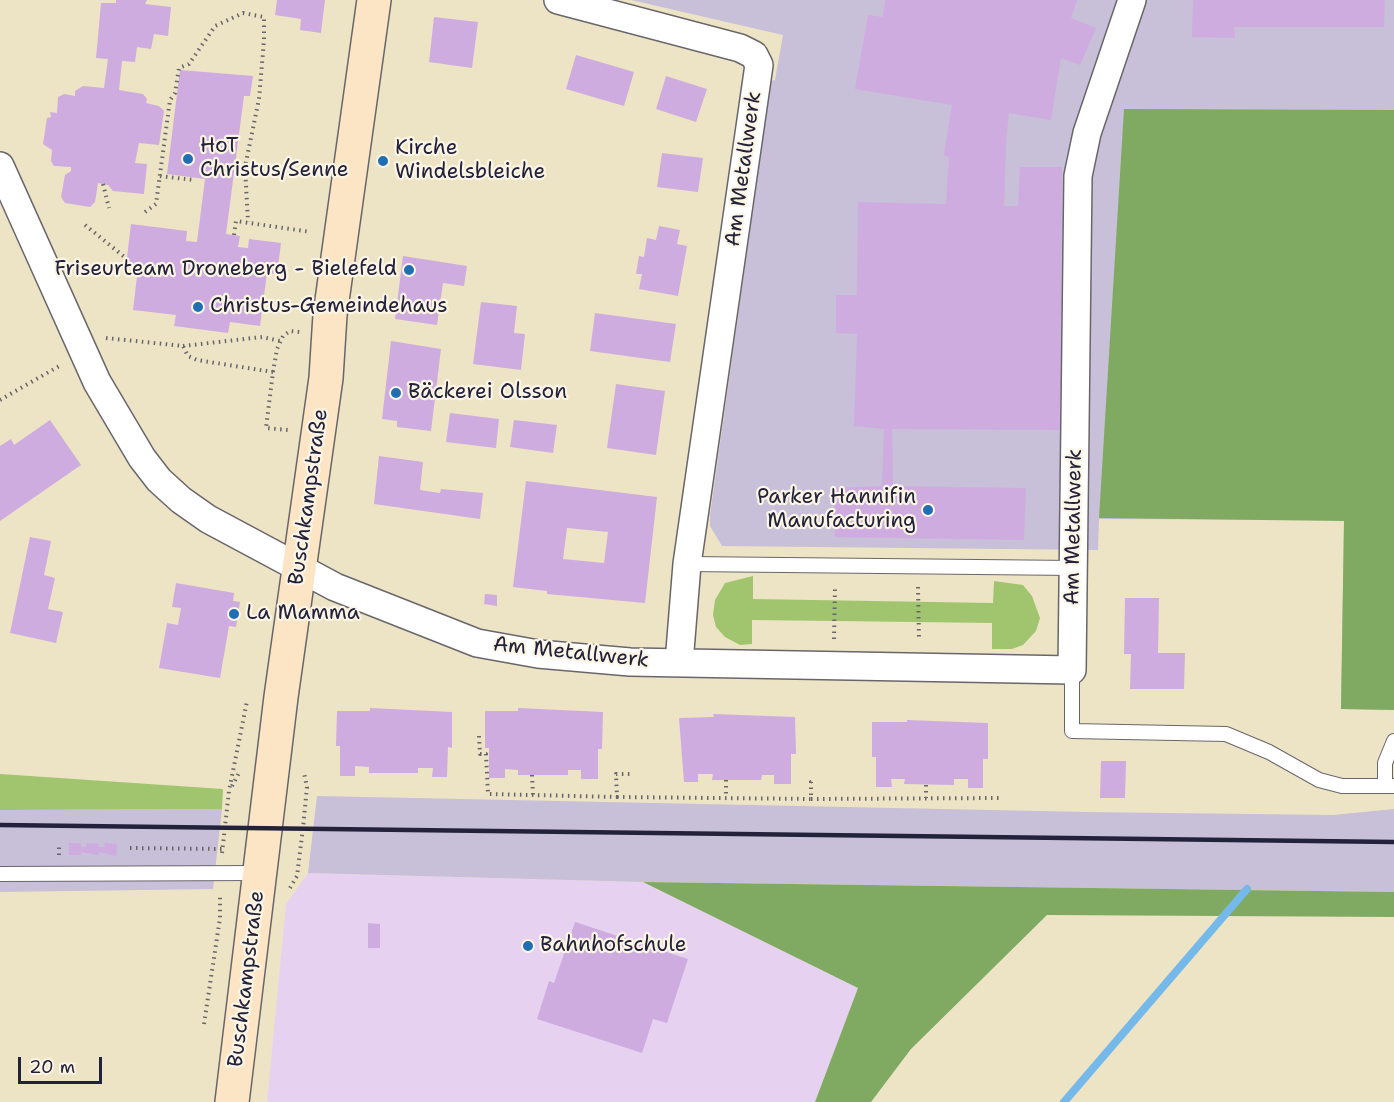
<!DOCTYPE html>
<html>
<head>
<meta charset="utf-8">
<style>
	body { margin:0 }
	#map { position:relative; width:1394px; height:1102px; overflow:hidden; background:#ede4c5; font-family:"Shantell Sans",sans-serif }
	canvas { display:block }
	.scale { position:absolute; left:18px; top:1057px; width:84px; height:27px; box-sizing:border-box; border:3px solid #22223b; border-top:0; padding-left:8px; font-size:18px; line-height:21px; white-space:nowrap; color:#22223b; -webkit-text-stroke:4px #fcf5e5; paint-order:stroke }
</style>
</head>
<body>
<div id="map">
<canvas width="1394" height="1102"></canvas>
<div class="scale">20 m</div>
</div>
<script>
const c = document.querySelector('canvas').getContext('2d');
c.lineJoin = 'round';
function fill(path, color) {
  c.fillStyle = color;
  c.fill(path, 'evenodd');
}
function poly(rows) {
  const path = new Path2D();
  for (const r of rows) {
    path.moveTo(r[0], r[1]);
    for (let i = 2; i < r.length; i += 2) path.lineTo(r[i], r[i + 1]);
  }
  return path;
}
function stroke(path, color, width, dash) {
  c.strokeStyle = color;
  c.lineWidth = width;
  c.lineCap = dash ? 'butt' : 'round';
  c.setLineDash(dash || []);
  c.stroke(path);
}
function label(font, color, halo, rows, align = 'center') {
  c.font = font + ' "Shantell Sans",sans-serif';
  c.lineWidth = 4.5;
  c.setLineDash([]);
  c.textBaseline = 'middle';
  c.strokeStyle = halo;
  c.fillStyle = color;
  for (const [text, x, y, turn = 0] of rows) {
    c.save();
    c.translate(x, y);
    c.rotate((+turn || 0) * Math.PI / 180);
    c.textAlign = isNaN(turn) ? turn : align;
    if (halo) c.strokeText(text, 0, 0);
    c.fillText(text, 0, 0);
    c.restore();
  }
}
fill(poly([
	[308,873,643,882,859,988,815,1102,267,1102,286,904]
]), '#e6d2f0');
fill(poly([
	[1394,0,1394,710,1341,709,1344,520,1099,519,1098,550,722,546,710,526,710,515,771,81,775,80,783,35,631,0],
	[317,796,1087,812,1333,815,1394,809,1394,892,643,882,308,873],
	[222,809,213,889,0,892,0,810]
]), '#c8bfd8');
fill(poly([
	[753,576,753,599,993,603,994,581,1023,585,1032,596,1040,618,1036,631,1023,645,1012,649,992,649,992,623,835,621,752,620,752,644,740,645,725,637,716,627,713,615,715,600,725,583],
	[0,774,223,789,222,809,0,810]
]), '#a1c56f');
fill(poly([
	[1124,109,1394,110,1394,710,1341,709,1344,521,1099,518],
	[643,882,1394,892,1394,917,1047,915,911,1049,871,1102,815,1102,858,988]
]), '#80aa62');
stroke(poly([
	[1064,1102,1247,889]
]), '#75b9eb', 8);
fill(poly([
	[116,0,147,0,145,4,171,7,168,36,154,34,151,49,137,47,135,62,122,61,119,90,143,94,147,99,146,103,159,106,164,111,159,145,139,143,135,163,147,164,144,194,113,191,108,185,98,183,95,202,90,207,65,203,61,197,65,175,71,171,71,167,54,166,51,161,52,150,43,144,47,118,51,117,50,112,57,113,58,97,64,94,75,96,75,91,83,86,104,88,108,59,96,58,101,3,116,3],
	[277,0,325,0,321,33,300,30,301,19,275,15],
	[885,0,1077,0,1071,18,1096,28,1080,65,1061,58,1051,120,1009,113,1006,141,1004,206,1018,206,1020,167,1062,167,1060,430,892,429,893,486,1026,488,1024,540,835,537,834,488,882,486,884,429,854,426,857,334,836,333,836,295,857,295,858,202,946,204,949,157,944,155,952,105,855,89,868,15,883,17],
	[1193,0,1385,0,1384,27,1234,27,1235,38,1192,37],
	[434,17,478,22,472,68,429,62],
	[576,55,634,72,624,106,566,89],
	[180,70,253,76,250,96,244,96,226,234,240,236,238,247,248,248,249,239,281,243,277,274,267,273,260,326,230,322,228,333,174,326,176,315,133,310,138,268,126,266,131,224,187,231,186,241,197,242,205,179,167,174],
	[666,76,707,89,696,122,656,109],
	[662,153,703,158,698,192,657,187],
	[659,226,680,230,677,244,687,246,678,296,639,289,642,274,636,274,639,256,644,257,647,238,656,240],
	[403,256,467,266,464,286,443,283,437,325,395,319],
	[481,302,517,306,514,333,525,334,521,370,473,364],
	[595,313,676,324,670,362,590,351],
	[391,341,441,349,431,431,397,427,397,421,382,419],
	[616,384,665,391,656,455,607,448],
	[450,413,499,419,496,448,446,442],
	[50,420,81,465,0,521,0,446,11,439,14,445],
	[514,420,557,425,553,453,510,447],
	[379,456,423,462,420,490,440,493,441,489,483,493,480,519,374,504],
	[526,481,657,497,645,603,547,594,547,591,513,587],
	[567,528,608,532,604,563,563,559],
	[30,537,51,541,44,575,55,578,48,609,63,612,56,643,10,633],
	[176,583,234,593,233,601,240,602,236,627,229,626,220,678,159,668,167,623,178,625,181,608,172,607],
	[485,594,497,595,497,606,484,604],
	[1125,598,1159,598,1158,653,1185,653,1184,689,1130,689,1131,654,1124,654],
	[370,708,452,712,452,748,448,747,447,777,432,777,433,768,418,768,418,773,369,773,369,767,355,766,355,776,340,776,340,746,336,746,337,711,370,711],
	[518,708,603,712,602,749,598,749,598,779,581,779,581,770,568,770,568,775,518,775,518,770,505,769,505,778,489,778,489,748,485,748,485,711,518,711],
	[713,714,795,717,796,754,791,754,791,784,774,784,774,775,762,775,761,780,712,780,713,774,698,774,698,782,684,782,679,718,714,717],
	[907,720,988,723,988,759,983,759,983,788,968,788,968,779,954,779,954,785,904,784,905,779,891,779,892,787,876,787,876,757,872,757,872,722,907,722],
	[1101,761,1126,761,1125,798,1100,798],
	[69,843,81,843,81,847,86,847,86,843,99,844,99,847,105,847,104,843,117,844,116,856,99,852,99,855,81,852,81,855,69,855],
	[575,922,688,959,667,1023,653,1019,642,1053,537,1019,549,981,554,983],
	[368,923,380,924,380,948,368,948]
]), '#cfacdf');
const service = poly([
	[687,564,1074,568],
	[1072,670,1072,731,1226,734,1269,752,1319,780,1342,786,1394,786],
	[1385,786,1385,763,1394,741],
	[0,874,259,873]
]);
const minor = poly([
	[558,0,740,48,754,55,759,65,687,564,679,663],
	[0,166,97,382,142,458,159,480,181,500,208,519,335,587,477,643,538,654,630,662,1072,670,1078,176,1087,133,1132,0]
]);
const secondary = poly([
	[232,1102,281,697,326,378,330,315,374,0]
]);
stroke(service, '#69666b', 16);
stroke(minor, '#69666b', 30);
stroke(secondary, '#69666b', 36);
stroke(poly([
	[160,176,193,180,194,178],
	[103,184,109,208],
	[145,212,156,204,170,100,175,93,179,68,189,64,215,26,243,13,264,17,264,40,259,99,245,167,248,222],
	[85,225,127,259],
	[234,235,236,221,311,232],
	[106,338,183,346,188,356,197,360,273,372,266,428,288,430],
	[183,346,262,337,280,341],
	[273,372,277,349,283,336,290,331,300,332],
	[0,400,61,365],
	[918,587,919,640],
	[834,639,835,587],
	[479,736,480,754,486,754,488,794,617,797,616,774,630,774],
	[532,775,533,795],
	[726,780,726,798],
	[926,785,926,798],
	[232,786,240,771],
	[617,797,811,799,811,782,814,781],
	[811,799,1001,798],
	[130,848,223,849],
	[222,853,229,791,247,701],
	[59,855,59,844],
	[290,888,297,876,303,828,307,787,304,773],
	[204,1024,220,918,220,894]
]), '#69666b', 4, [1.5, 4.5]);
stroke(service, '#fff', 14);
stroke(minor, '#fff', 27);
stroke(secondary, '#fce5c4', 33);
stroke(poly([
	[0,825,1394,842]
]), '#22223b', 4.5);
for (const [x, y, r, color] of [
	[188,159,6,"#1f6fb2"],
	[383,161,6,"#1f6fb2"],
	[409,270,6,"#1f6fb2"],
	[198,307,6,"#1f6fb2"],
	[396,393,6,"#1f6fb2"],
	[928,510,6,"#1f6fb2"],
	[234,614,6,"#1f6fb2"],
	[528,946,6,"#1f6fb2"]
]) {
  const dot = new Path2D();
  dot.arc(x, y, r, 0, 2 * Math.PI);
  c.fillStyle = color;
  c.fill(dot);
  stroke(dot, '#fcf5e5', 2);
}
label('21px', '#22223b', '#fcf5e5', [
	["HoT",200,147],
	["Christus/Senne",200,171],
	["Kirche",395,149],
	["Windelsbleiche",395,173],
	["Friseurteam Droneberg - Bielefeld",397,270,"right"],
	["Christus-Gemeindehaus",210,307],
	["Bäckerei Olsson",408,393],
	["Parker Hannifin",916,498,"right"],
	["Manufacturing",916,522,"right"],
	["La Mamma",246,614],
	["Bahnhofschule",540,946]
], 'left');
label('21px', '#22223b', '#fcf5e5', [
	["Am Metallwerk",744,169,-82],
	["Buschkampstraße",309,497,-82],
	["Am Metallwerk",1074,527,-89],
	["Am Metallwerk",571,653,6],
	["Buschkampstraße",247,979,-83]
]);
</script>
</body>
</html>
